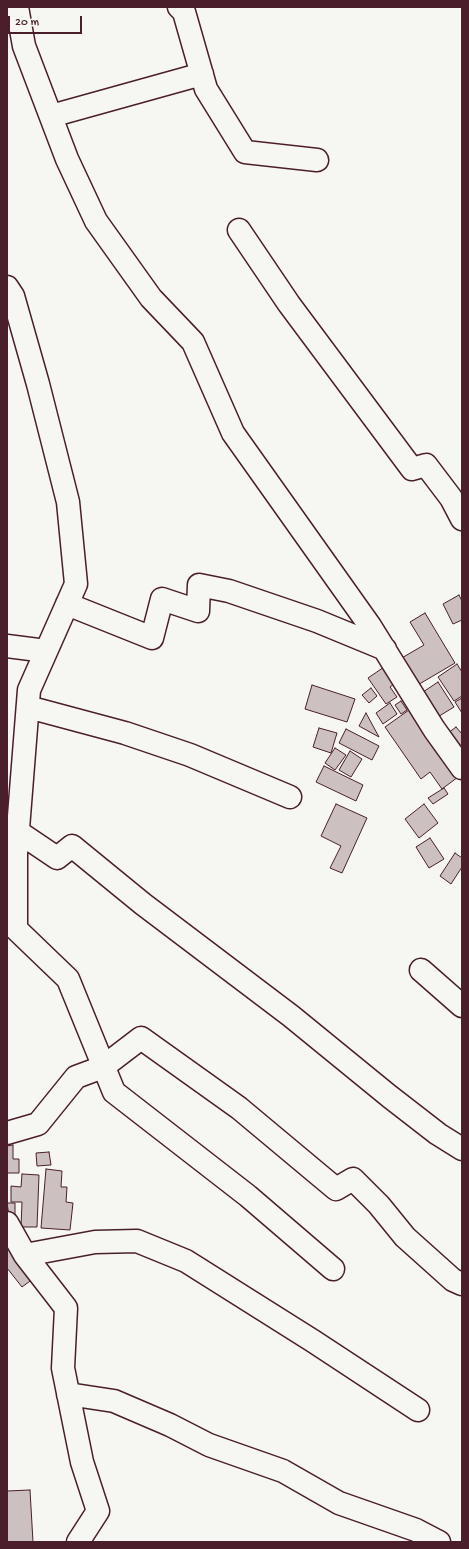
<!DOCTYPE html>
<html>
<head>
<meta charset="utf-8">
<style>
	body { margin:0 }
	#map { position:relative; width:469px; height:1549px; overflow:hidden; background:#f6f6f2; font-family:"Gochi Hand",sans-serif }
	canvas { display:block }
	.frame { position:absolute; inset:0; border:8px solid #4a1f2b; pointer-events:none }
	.scale { position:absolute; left:8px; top:16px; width:74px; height:18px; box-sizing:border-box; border:2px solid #4a1f2b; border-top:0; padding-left:5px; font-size:12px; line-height:14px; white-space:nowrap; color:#4a1f2b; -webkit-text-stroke:3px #f6f6f2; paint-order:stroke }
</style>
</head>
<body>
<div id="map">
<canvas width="469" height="1549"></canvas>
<div class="frame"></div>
<div class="scale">20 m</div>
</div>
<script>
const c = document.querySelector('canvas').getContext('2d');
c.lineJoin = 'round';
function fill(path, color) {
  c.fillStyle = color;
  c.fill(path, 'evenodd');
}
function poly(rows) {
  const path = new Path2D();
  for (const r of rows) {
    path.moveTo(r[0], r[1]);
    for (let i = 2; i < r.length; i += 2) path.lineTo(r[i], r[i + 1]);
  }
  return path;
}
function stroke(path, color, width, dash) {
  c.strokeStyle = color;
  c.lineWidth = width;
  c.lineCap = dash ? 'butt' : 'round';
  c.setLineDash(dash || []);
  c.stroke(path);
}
const building = poly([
	[459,595,462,601,462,620,453,624,443,604,459,595],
	[425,613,455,663,416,686,400,659,424,645,410,622,425,613],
	[390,663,401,679,390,687,397,697,386,704,368,678,390,663],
	[457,664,462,672,462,696,454,701,438,677,457,664],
	[438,682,454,707,436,718,420,694,438,682],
	[312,685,355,699,347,722,305,709,312,685],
	[371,688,377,696,369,703,362,695,371,688],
	[462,698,462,713,455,702,462,698],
	[401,701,407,710,401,714,395,705,401,701],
	[390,703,397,714,383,724,376,713,390,703],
	[416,705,462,774,442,789,430,772,421,779,385,727,416,705],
	[366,713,379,737,359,726,366,713],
	[456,727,462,734,462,764,443,737,456,727],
	[319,728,337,733,331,753,313,747,319,728],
	[346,729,379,746,372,760,339,743,346,729],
	[335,748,346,755,335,770,325,763,335,748],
	[350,751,362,759,351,777,339,770,350,751],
	[324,766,363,785,356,801,316,782,324,766],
	[444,788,448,794,433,804,428,798,444,788],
	[336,804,367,818,342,873,330,868,341,846,321,836,336,804],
	[424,804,438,823,419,838,405,819,424,804],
	[430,838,444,859,429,868,416,847,430,838],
	[455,853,462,858,462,867,451,884,440,876,455,853],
	[13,1145,13,1159,19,1159,19,1173,7,1173,7,1146,13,1145],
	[49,1152,51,1165,37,1166,36,1153,49,1152],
	[46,1169,62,1171,61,1187,67,1187,66,1202,73,1203,70,1230,41,1228,46,1169],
	[22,1174,39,1175,37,1227,21,1227,22,1202,11,1202,11,1186,21,1187,22,1174],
	[7,1203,15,1203,15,1216,9,1216,7,1203],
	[7,1237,37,1276,22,1287,7,1268,7,1237],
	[30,1490,33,1542,7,1542,7,1491,30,1490]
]);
fill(building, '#ccc1c0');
stroke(building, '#4a1f2b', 1);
const minor = poly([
	[17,7,24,46,67,159,96,221,151,298,193,342,233,433,370,626,434,729,462,768],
	[179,7,184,12,206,89,245,152,317,160],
	[51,116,202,74],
	[239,230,289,304,412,469,426,465,451,498,462,519],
	[7,287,13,296,38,384,68,502,76,584,29,690,16,854,16,929,68,979,114,1092,248,1196,333,1269],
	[67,604,152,638,162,599,198,611,199,585,229,591,317,621,385,649],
	[7,646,46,651],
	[28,707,125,733,190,755,290,797],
	[17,831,57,858,72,846,143,904,291,1016,389,1096,438,1134,462,1149],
	[421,970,462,1006],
	[7,1133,38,1124,76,1077,103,1067,141,1038,239,1108,336,1189,353,1179,379,1205,405,1237,453,1280,462,1284],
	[7,1223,25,1255,66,1308,63,1368,82,1462,98,1511,78,1542],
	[25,1255,95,1242,137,1241,186,1261,313,1341,418,1410],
	[68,1394,114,1401,170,1425,209,1445,283,1471,339,1503,416,1530,439,1542]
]);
stroke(minor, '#4a1f2b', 25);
stroke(minor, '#f6f6f2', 22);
</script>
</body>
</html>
